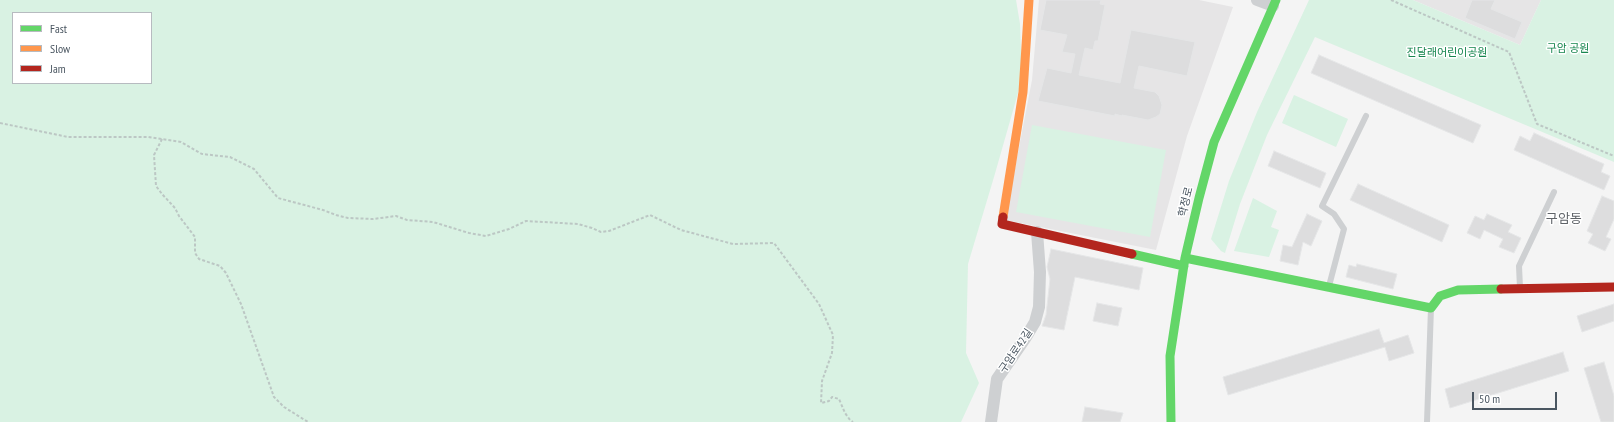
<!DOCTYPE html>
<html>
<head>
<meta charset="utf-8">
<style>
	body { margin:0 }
	#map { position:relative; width:1614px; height:422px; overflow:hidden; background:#f4f4f4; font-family:"PT Sans Narrow",sans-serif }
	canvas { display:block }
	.legend { position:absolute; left:12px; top:12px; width:140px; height:72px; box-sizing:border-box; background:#fff; border:1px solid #b7bbc0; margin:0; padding:5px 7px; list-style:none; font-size:12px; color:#4a5661 }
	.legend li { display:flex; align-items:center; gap:8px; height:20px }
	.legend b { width:20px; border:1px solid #b7bbc0 }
	.scale { position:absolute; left:1472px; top:392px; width:85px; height:18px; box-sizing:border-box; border:2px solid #4a5661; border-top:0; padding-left:5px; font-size:12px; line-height:14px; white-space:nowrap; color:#4a5661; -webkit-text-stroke:3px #fff; paint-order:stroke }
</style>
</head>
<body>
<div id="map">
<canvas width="1614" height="422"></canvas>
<ul class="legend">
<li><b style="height:5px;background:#63d668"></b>Fast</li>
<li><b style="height:5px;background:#ff974d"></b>Slow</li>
<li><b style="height:5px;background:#b3261e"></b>Jam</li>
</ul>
<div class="scale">50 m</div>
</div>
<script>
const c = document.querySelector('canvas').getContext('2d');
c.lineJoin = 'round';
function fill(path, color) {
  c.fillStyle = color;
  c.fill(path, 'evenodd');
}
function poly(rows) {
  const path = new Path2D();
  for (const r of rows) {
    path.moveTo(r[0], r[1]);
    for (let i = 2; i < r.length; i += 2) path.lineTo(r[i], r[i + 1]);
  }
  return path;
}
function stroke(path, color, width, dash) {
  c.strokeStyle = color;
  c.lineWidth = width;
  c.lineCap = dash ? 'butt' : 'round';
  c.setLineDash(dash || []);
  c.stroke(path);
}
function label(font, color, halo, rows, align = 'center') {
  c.font = font + ' "PT Sans Narrow","Noto Sans KR",sans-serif';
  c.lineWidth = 3;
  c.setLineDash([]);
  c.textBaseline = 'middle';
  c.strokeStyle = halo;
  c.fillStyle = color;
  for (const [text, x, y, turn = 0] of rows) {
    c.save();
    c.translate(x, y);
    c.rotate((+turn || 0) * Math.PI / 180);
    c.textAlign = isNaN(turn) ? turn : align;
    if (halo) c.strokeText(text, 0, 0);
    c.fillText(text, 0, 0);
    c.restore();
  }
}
fill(poly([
	[1039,0,1199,0,1233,7,1187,136,1156,250,1005,220,1032,80],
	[1413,0,1541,0,1520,45]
]), '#e6e5e6');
fill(poly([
	[0,0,1016,0,1020,24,1022,79,994,177,968,264,966,353,979,383,961,422,0,422],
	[13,13,151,13,151,83,13,83],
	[1309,0,1413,0,1520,45,1541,0,1614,0,1614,162,1315,37,1267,135,1240,204,1225,253,1221,251,1211,239,1229,181,1257,112],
	[1294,95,1348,119,1336,147,1282,123],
	[1032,125,1166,150,1150,237,1016,212],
	[1253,198,1277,211,1271,227,1279,230,1269,257,1234,251]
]), '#d9f2e3');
const building = poly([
	[1046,0,1101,0,1100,4,1105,5,1098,41,1095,41,1093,50,1085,48,1079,75,1120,83,1131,30,1195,42,1187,76,1139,66,1134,88,1155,92,1159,96,1162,105,1160,114,1156,117,1148,120,1122,115,1122,116,1115,114,1115,116,1038,101,1047,68,1071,73,1075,54,1062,52,1067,35,1040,30,1046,0],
	[1472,0,1495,0,1491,9,1522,22,1515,39,1465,18,1472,0],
	[1319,55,1481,125,1473,143,1311,73,1319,55],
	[1534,133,1604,164,1601,172,1610,176,1604,190,1514,150,1520,136,1530,141,1534,133],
	[1274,151,1326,173,1320,188,1268,166,1274,151],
	[1358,184,1449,225,1442,242,1350,200,1358,184],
	[1602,196,1614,201,1614,219,1606,237,1611,239,1605,251,1588,243,1593,234,1587,231,1602,196],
	[1307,214,1322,221,1311,246,1303,242,1298,265,1280,261,1283,245,1292,247,1307,214],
	[1487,214,1512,225,1508,232,1521,238,1514,253,1499,247,1503,239,1484,230,1480,239,1467,233,1475,216,1484,220,1487,214],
	[1051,249,1143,268,1139,290,1075,277,1064,330,1042,326,1046,315,1050,279,1047,267,1051,249],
	[1357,264,1397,274,1393,289,1346,277,1349,265,1356,267,1357,264],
	[1097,303,1122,308,1118,326,1093,321,1097,303],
	[1614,304,1614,321,1582,332,1577,316,1614,304],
	[1379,329,1384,343,1408,335,1414,353,1389,361,1385,347,1228,395,1223,377,1379,329],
	[1563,352,1569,371,1450,408,1445,389,1563,352],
	[1604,362,1614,396,1614,422,1601,422,1584,368,1604,362],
	[1085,407,1123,413,1120,422,1082,422,1085,407]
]);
fill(building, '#ddddde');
stroke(building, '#e5e6e7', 1);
stroke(poly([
	[1391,0,1509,52,1537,124,1614,156],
	[0,123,68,137,148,137,181,142,202,154,230,157,254,169,278,198,323,210,336,215,348,218,373,219,396,216,407,220,433,222,469,233,486,236,509,229,526,221,578,224,592,228,601,232,609,231,650,215,681,230,733,244,774,243,819,304,833,335,832,353,822,381,821,403,829,401,832,397,839,399,845,413,850,420,853,422],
	[162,139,154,155,156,186,162,194,175,208,179,216,195,237,195,253,199,259,220,266,226,273,241,304,274,397,284,407,308,422]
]), '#bcc7c4', 2, [3, 2]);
stroke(poly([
	[1329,286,1344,229,1334,214,1322,206,1366,116],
	[1520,288,1519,266,1554,192],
	[1427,422,1431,308]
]), '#ced0d2', 6);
stroke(poly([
	[1257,0,1273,6],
	[991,422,997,379,1026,337,1035,322,1039,307,1040,272,1037,232]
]), '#ced0d2', 12);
stroke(poly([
	[1132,254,1184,266],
	[1185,258,1431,308,1440,296,1458,290,1501,289],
	[1171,422,1170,356,1185,258,1199,198,1214,142,1276,0]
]), '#63d668', 9);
stroke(poly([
	[1003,217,1023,92,1029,0]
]), '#ff974d', 9);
stroke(poly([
	[1003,217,1002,224,1132,254],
	[1501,289,1614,287]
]), '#b3261e', 9);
label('11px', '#17864f', '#fff', [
	["구암 공원",1568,49],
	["진달래어린이공원",1447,53]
]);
label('11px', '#4a5661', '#fff', [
	["학정로",1186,202,-76],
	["구암로42길",1016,351,-56]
]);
label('13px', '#5f6368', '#fff', [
	["구암동",1564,219]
]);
</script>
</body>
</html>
